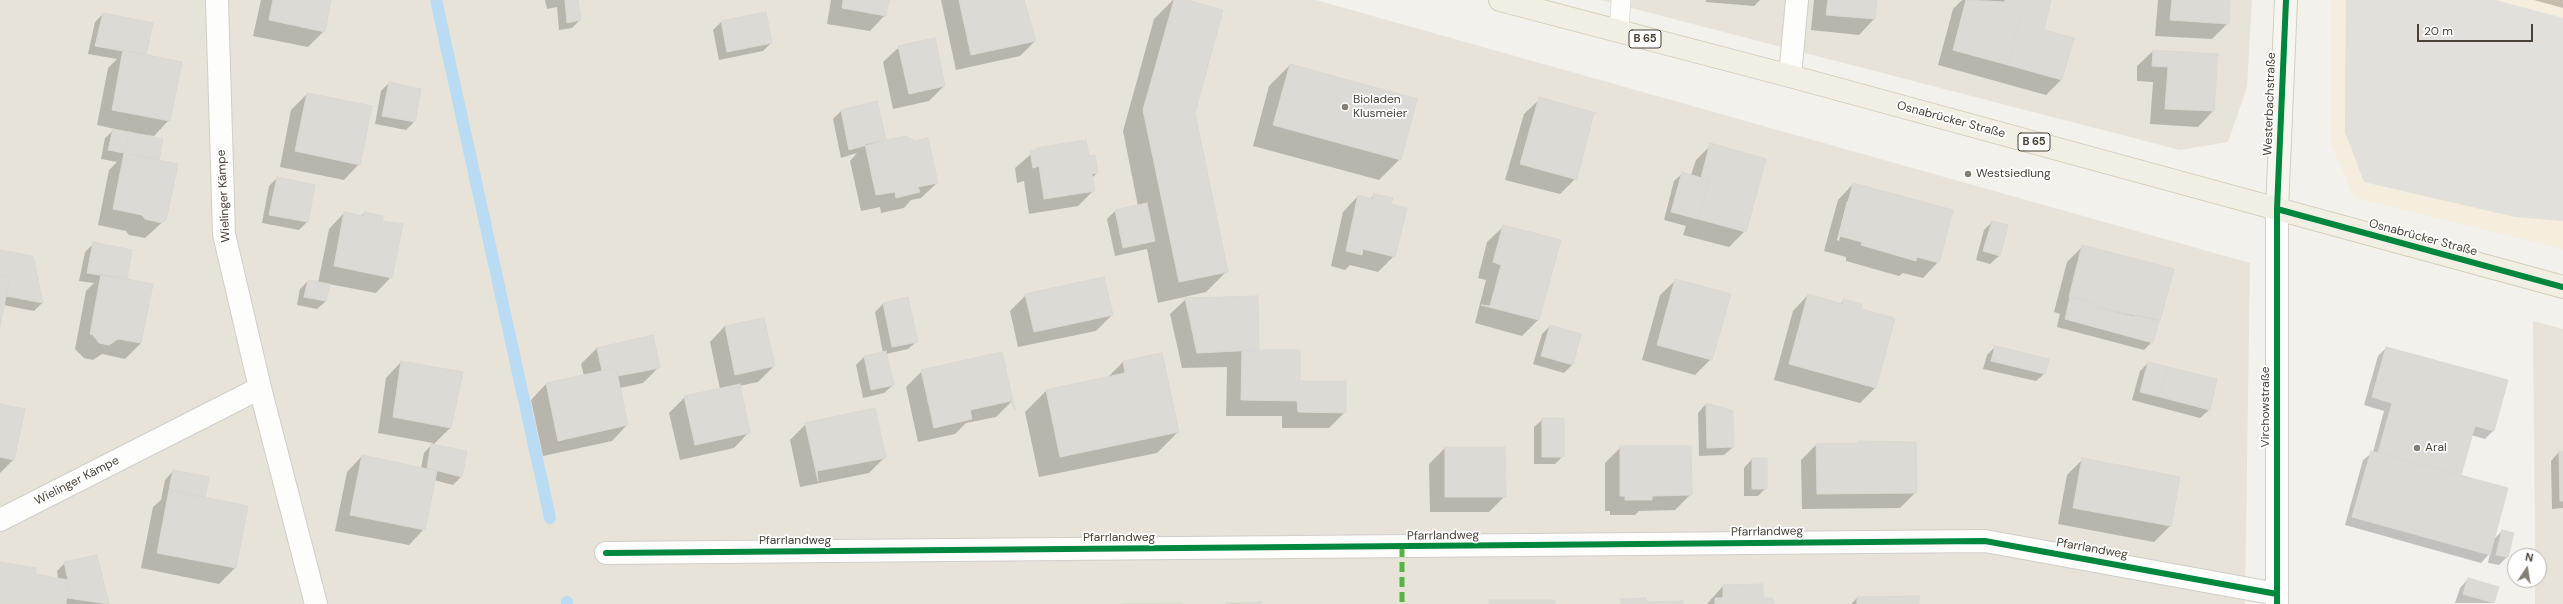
<!DOCTYPE html>
<html>
<head>
<meta charset="utf-8">
<style>
	body { margin:0 }
	#map { position:relative; width:2563px; height:604px; overflow:hidden; background:#f2f1eb; font-family:"DM Sans",sans-serif }
	canvas { display:block }
	.north { position:absolute; left:2507px; top:548px; width:40px; height:40px; box-sizing:border-box; background:#fff; border:1px solid #b6b3af; border-radius:50%; rotate:12deg; font-size:11px; font-weight:700; line-height:16px; text-align:center; color:#494236 }
	.north::after { content:''; display:block; margin:auto; width:14px; height:18px; background:#847f75; clip-path:polygon(50% 0,100% 100%,50% 72%,0 100%) }
	.scale { position:absolute; left:2417px; top:24px; width:116px; height:18px; box-sizing:border-box; border:2px solid #494236; border-top:0; padding-left:5px; font-size:12px; line-height:14px; white-space:nowrap; color:#494236; -webkit-text-stroke:3px #fff; paint-order:stroke }
</style>
</head>
<body>
<div id="map">
<canvas width="2563" height="604"></canvas>
<div class="north">N</div>
<div class="scale">20 m</div>
</div>
<script>
const c = document.querySelector('canvas').getContext('2d');
c.lineJoin = 'round';
function fill(path, color) {
  c.fillStyle = color;
  c.fill(path, 'evenodd');
}
function poly(rows) {
  const path = new Path2D();
  for (const r of rows) {
    path.moveTo(r[0], r[1]);
    for (let i = 2; i < r.length; i += 2) path.lineTo(r[i], r[i + 1]);
  }
  return path;
}
function stroke(path, color, width, dash) {
  c.strokeStyle = color;
  c.lineWidth = width;
  c.lineCap = dash ? 'butt' : 'round';
  c.setLineDash(dash || []);
  c.stroke(path);
}
function label(font, color, halo, rows, align = 'center') {
  c.font = font + ' "DM Sans",sans-serif';
  c.lineWidth = 3.5;
  c.setLineDash([]);
  c.textBaseline = 'middle';
  c.strokeStyle = halo;
  c.fillStyle = color;
  for (const [text, x, y, turn = 0] of rows) {
    c.save();
    c.translate(x, y);
    c.rotate((+turn || 0) * Math.PI / 180);
    c.textAlign = isNaN(turn) ? turn : align;
    if (halo) c.strokeText(text, 0, 0);
    c.fillText(text, 0, 0);
    c.restore();
  }
}
fill(poly([
	[0,0,1316,0,2250,263,2245,604,0,604],
	[1600,0,2252,0,2247,87,2228,142,2180,150],
	[2533,321,2563,329,2563,604,2535,604,2535,580,2539,580,2539,556,2535,556]
]), '#e7e3d8');
fill(poly([
	[2331,0,2563,0,2563,249,2354,198,2330,141]
]), '#f5eddd');
fill(poly([
	[2346,0,2495,0,2563,18,2563,221,2515,217,2364,182,2345,132]
]), '#e1e0da');
fill(poly([
	[261,0,330,0,324,31,308,47,253,36],
	[545,0,576,0,580,20,572,28,559,30,557,7,547,9],
	[831,0,890,0,885,15,870,31,827,24],
	[941,0,1024,0,1035,41,1020,56,956,70],
	[1173,0,1183,0,1194,113,1227,271,1206,292,1158,303,1147,249,1115,256,1107,219,1115,211,1138,206,1123,131,1154,19],
	[1706,0,1760,0,1754,6,1706,2],
	[1814,0,1876,0,1874,19,1859,35,1811,30],
	[1962,0,2051,0,2042,30,2062,79,2046,95,1938,65,1953,9],
	[2158,0,2229,0,2228,23,2212,39,2155,36],
	[2534,0,2563,0,2563,8],
	[103,14,145,55,169,120,154,136,140,134,140,136,162,140,158,161,166,219,145,238,129,235,126,231,98,225,109,170,117,162,101,159,105,138,115,129,97,125,108,68,117,59,88,54,95,22],
	[722,21,771,43,763,51,719,60,713,30],
	[899,47,944,86,929,101,893,109,883,62],
	[2153,51,2213,111,2198,127,2150,124,2153,82,2137,81,2137,66],
	[1290,65,1400,159,1379,180,1253,146,1269,86],
	[389,83,420,90,414,122,406,130,375,124,381,91],
	[307,94,359,164,344,180,280,167,291,110],
	[1540,99,1575,179,1560,194,1505,180,1524,114],
	[841,111,885,141,937,183,921,198,911,200,904,208,881,213,880,207,861,211,850,161,857,153,841,158,833,119],
	[1711,145,1764,160,1744,232,1729,247,1683,235,1686,226,1664,220,1674,181,1683,173,1691,175,1696,160],
	[1037,149,1088,157,1097,173,1092,178,1094,190,1078,206,1029,214,1024,181,1017,183,1015,168],
	[277,178,314,185,307,222,299,230,262,223,269,186],
	[1853,184,1938,262,1923,278,1903,273,1899,276,1846,261,1846,257,1824,251,1838,200],
	[1847,201,1849,201,1839,241,1837,240],
	[1375,195,1390,205,1394,256,1378,272,1350,265,1345,270,1331,266,1343,212,1358,196,1370,199],
	[344,213,360,217,364,213,381,221,391,277,376,293,329,284,326,301,317,309,297,305,300,289,308,281,318,283,329,229],
	[1992,222,2007,226,1999,256,1990,264,1976,260,1984,230],
	[1503,227,1559,241,1538,320,1522,336,1475,323,1486,280,1478,278,1487,242],
	[93,244,124,280,152,285,141,343,125,359,102,354,93,360,84,358,75,349,86,291,94,283,79,281,85,252],
	[2083,246,2159,321,2152,342,2144,350,2057,327,2060,314,2054,312,2067,262],
	[0,251,32,257,42,303,34,311,3,305,0,321],
	[1676,280,1711,359,1695,375,1642,360,1660,295],
	[1026,295,1112,315,1096,331,1018,347,1010,311],
	[1808,295,1840,304,1844,300,1860,310,1875,388,1860,403,1774,380,1793,311],
	[907,299,917,341,908,349,886,354,893,385,884,393,863,398,856,365,864,357,883,353,875,312,883,304],
	[1186,299,1299,382,1345,412,1329,428,1282,428,1282,416,1226,416,1227,367,1182,368,1170,314],
	[725,326,774,366,758,382,739,386,749,432,734,448,680,460,669,413,685,397,720,389,710,342],
	[1550,326,1572,365,1564,373,1533,364,1542,334],
	[652,336,659,367,643,383,620,388,627,425,612,441,543,456,531,400,546,384,584,376,581,364,597,348],
	[1995,347,2045,373,2036,381,1983,369,1987,355],
	[2386,348,2494,430,2485,439,2471,435,2460,476,2493,540,2502,531,2507,557,2499,565,2488,563,2490,553,2481,563,2345,525,2363,460,2373,452,2384,411,2364,405,2378,356],
	[1161,354,1178,432,1157,453,1039,477,1025,412,1046,391,1107,378,1123,362],
	[401,362,450,428,433,445,461,477,453,485,434,480,424,529,409,545,335,531,347,472,362,456,421,468,424,453,433,443,378,433,386,378],
	[2148,363,2216,380,2209,410,2200,418,2132,400,2140,371],
	[922,371,1012,401,996,417,966,423,955,434,918,442,906,387],
	[1706,404,1732,412,1733,447,1724,455,1699,456,1698,413],
	[0,405,13,460,0,473],
	[1543,419,1563,456,1555,464,1534,464,1534,427],
	[806,424,885,457,869,473,800,487,790,440],
	[1817,444,1916,492,1900,508,1802,509,1801,460],
	[1621,447,1691,494,1675,510,1639,511,1635,515,1610,515,1610,511,1605,511,1605,463],
	[1445,448,1505,496,1489,512,1430,512,1429,464],
	[2559,452,2563,452,2563,508,2552,509,2551,461],
	[1752,459,1766,459,1766,488,1758,496,1744,496,1744,468],
	[2083,459,2179,477,2170,526,2154,542,2058,524,2067,475],
	[173,471,203,498,247,507,235,568,219,584,141,568,153,507,161,500,165,480],
	[96,556,108,604,0,604,0,563,34,575,58,579,57,571,65,563],
	[2468,579,2493,603,2455,603,2460,588],
	[1723,586,1762,599,1773,604,1707,604],
	[1857,598,1918,604,1851,604]
]), '#0003');
stroke(poly([
	[436,0,550,518],
	[567,602,567,604]
]), '#b9dbf3', 12);
const building = poly([
	[273,0,331,0,325,32,269,20,273,0],
	[565,0,578,0,581,20,567,23,565,0],
	[843,0,889,0,886,16,842,8,843,0],
	[959,0,1024,0,1036,41,971,55,959,0],
	[1174,0,1187,0,1223,10,1195,113,1228,272,1179,282,1143,110,1174,0],
	[1828,0,1877,0,1875,19,1826,15,1828,0],
	[1966,0,2005,2,2005,0,2025,0,2008,65,1953,50,1966,0],
	[2025,0,2051,0,2044,30,2074,38,2062,80,2008,65,2025,0],
	[2172,0,2230,0,2229,24,2170,20,2172,0],
	[766,12,772,43,727,52,721,21,766,12],
	[103,13,153,23,146,55,95,46,103,13],
	[935,38,945,86,909,94,898,46,935,38],
	[123,50,182,62,170,121,112,110,123,50],
	[2153,50,2218,54,2214,111,2165,109,2168,67,2152,66,2153,50],
	[1290,64,1417,99,1401,160,1273,125,1290,64],
	[389,82,421,89,415,122,382,116,389,82],
	[307,93,372,106,360,165,295,151,307,93],
	[1539,97,1596,113,1594,113,1577,178,1578,180,1520,164,1539,97],
	[877,101,886,140,849,150,841,110,877,101],
	[113,129,129,132,124,153,108,150,113,129],
	[129,132,163,139,159,160,124,153,129,132],
	[906,136,915,141,928,138,938,183,918,187,920,192,896,198,895,192,876,195,865,144,906,136],
	[1086,140,1089,156,1095,155,1098,173,1092,174,1095,191,1044,199,1039,166,1033,168,1030,151,1037,150,1036,148,1086,140],
	[1710,143,1766,159,1746,232,1698,219,1709,180,1701,178,1710,143],
	[124,153,178,164,166,220,162,223,145,219,142,215,113,209,124,153],
	[1682,172,1709,180,1698,219,1671,212,1682,172],
	[277,177,315,185,308,222,269,215,277,177],
	[1853,183,1953,210,1939,263,1917,257,1916,261,1861,245,1862,242,1839,236,1853,183],
	[1374,194,1393,198,1391,204,1407,208,1395,257,1363,249,1362,255,1346,251,1358,195,1373,199,1374,194],
	[1147,203,1155,241,1123,248,1115,210,1147,203],
	[344,212,363,216,364,212,383,216,382,221,403,224,392,278,334,266,344,212],
	[1992,221,2008,225,2000,256,1983,251,1992,221],
	[1503,225,1561,240,1539,320,1481,305,1490,306,1501,265,1493,262,1503,225],
	[93,242,132,250,127,279,87,273,93,242],
	[2082,245,2174,269,2160,321,2092,306,2093,303,2069,297,2082,245],
	[0,250,33,256,43,303,6,296,10,277,0,275,0,250],
	[101,274,153,284,141,343,118,339,109,345,99,343,93,335,90,334,101,274],
	[0,275,10,277,0,326,0,275],
	[1104,277,1113,315,1034,332,1025,294,1104,277],
	[1675,279,1731,294,1712,360,1657,345,1675,279],
	[308,280,330,284,326,301,304,297,308,280],
	[1808,294,1842,304,1844,299,1862,304,1861,309,1895,318,1876,388,1789,364,1808,294],
	[1258,296,1259,350,1197,353,1185,298,1258,296],
	[908,297,918,342,892,347,883,303,908,297],
	[2070,297,2093,303,2092,306,2135,317,2136,315,2159,320,2153,343,2065,319,2070,297],
	[764,318,775,366,735,375,725,326,764,318],
	[1550,325,1581,334,1573,365,1541,356,1550,325],
	[653,335,660,368,618,376,616,368,602,371,597,348,653,335],
	[1995,346,2049,359,2045,374,1991,361,1995,346],
	[2386,347,2508,380,2494,431,2475,426,2461,475,2378,453,2392,403,2372,397,2386,347],
	[1242,350,1300,350,1300,381,1346,381,1346,413,1298,412,1297,401,1241,400,1242,350],
	[886,351,894,385,871,390,864,356,886,351],
	[1002,352,1015,410,1011,401,970,410,972,419,934,428,921,370,1002,352],
	[1162,353,1179,432,1060,457,1046,390,1125,373,1123,361,1162,353],
	[401,361,463,372,451,428,393,417,401,361],
	[2148,362,2168,367,2160,397,2140,392,2148,362],
	[2168,367,2217,379,2210,410,2160,397,2168,367],
	[616,368,628,425,558,441,546,383,616,368],
	[740,384,750,433,695,445,684,396,740,384],
	[1706,403,1733,411,1734,447,1707,448,1706,403],
	[0,404,25,409,14,460,0,457,0,404],
	[875,408,886,458,817,471,818,481,805,423,875,408],
	[1542,418,1564,418,1564,457,1542,457,1542,418],
	[1858,441,1916,442,1917,493,1817,494,1816,443,1858,443,1858,441],
	[431,444,467,451,462,477,427,468,431,444],
	[1620,446,1691,446,1692,495,1652,496,1652,500,1625,500,1625,496,1620,496,1620,446],
	[1445,447,1505,447,1506,497,1445,497,1445,447],
	[2371,451,2508,488,2490,555,2352,517,2371,451],
	[2559,451,2563,451,2563,501,2560,501,2559,451],
	[362,455,437,471,425,530,350,515,362,455],
	[1752,458,1767,458,1767,489,1752,489,1752,458],
	[2082,458,2180,477,2171,526,2073,508,2082,458],
	[173,470,209,477,205,498,169,490,173,470],
	[169,490,248,506,236,568,157,553,169,490],
	[2502,530,2514,533,2508,557,2496,555,2502,530],
	[97,555,109,604,67,598,68,580,64,562,97,555],
	[0,562,34,568,36,567,35,574,68,580,66,604,0,604,0,562],
	[2468,578,2499,587,2494,603,2463,594,2468,578],
	[1763,584,1763,598,1773,598,1774,604,1715,604,1715,598,1723,598,1723,585,1763,584],
	[1919,596,1919,604,1857,604,1857,597,1919,596],
	[1646,598,1646,602,1683,601,1683,604,1621,604,1621,599,1646,598],
	[1489,600,1555,600,1555,604,1489,604,1489,600],
	[1261,602,1261,604,1226,604,1226,603,1261,602],
	[1183,603,1183,604,1121,604,1183,603]
]);
fill(building, '#dcdad4');
stroke(building, '#dad8d1', 1);
const lane = poly([
	[1619,32,1621,0]
]);
const street = poly([
	[217,0,224,234,260,388,316,604],
	[1790,76,1797,0],
	[0,520,260,388],
	[606,553,1985,541,2277,594],
	[2277,604,2277,209]
]);
const secondary = poly([
	[2277,209,2286,0]
]);
const primary = poly([
	[1500,0,1790,76,2563,287]
]);
stroke(lane, '#d0cec9', 20);
stroke(street, '#d0cec9', 24);
stroke(secondary, '#d2cec2', 24);
stroke(primary, '#d5ceb7', 24);
stroke(lane, '#fdfdfc', 19);
stroke(street, '#fdfdfc', 22);
stroke(secondary, '#f7f5ef', 22);
stroke(primary, '#f1eee4', 22);
stroke(poly([
	[1402,547,1402,604]
]), '#57b346', 5, [10, 5]);
stroke(poly([
	[2277,209,2563,287],
	[606,553,1985,541,2277,594],
	[2277,604,2277,209,2286,0]
]), '#00873e', 6);
for (const [x, y, r, color] of [
	[1345,107,4,"#847f75"],
	[1968,174,4,"#847f75"],
	[2417,448,4,"#847f75"]
]) {
  const dot = new Path2D();
  dot.arc(x, y, r, 0, 2 * Math.PI);
  c.fillStyle = color;
  c.fill(dot);
  stroke(dot, '#fff', 1.5);
}
for (const [x, y, w] of [
	[1645,39,32],
	[2034,142,32]
]) {
  const box = new Path2D();
  box.roundRect(x - w / 2, y - 9, w, 18, 3);
  c.fillStyle = '#fff';
  c.fill(box);
  stroke(box, '#494236', 1);
}
label('bold 11px', '#494236', null, [
	["B 65",1645,39],
	["B 65",2034,142]
]);
label('12px', '#494236', '#fff', [
	["Bioladen",1353,100],
	["Klusmeier",1353,114],
	["Westsiedlung",1976,174],
	["Aral",2425,448]
], 'left');
label('12px', '#494236', '#fff', [
	["Westerbachstraße",2270,104,-88],
	["Osnabrücker Straße",1951,120,15],
	["Wielinger Kämpe",224,196,-93],
	["Osnabrücker Straße",2423,238,15],
	["Virchowstraße",2266,407,-90],
	["Wielinger Kämpe",77,481,-27],
	["Pfarrlandweg",1767,532,-1],
	["Pfarrlandweg",1443,536,-1],
	["Pfarrlandweg",1119,538],
	["Pfarrlandweg",795,541],
	["Pfarrlandweg",2092,549,10]
]);
</script>
</body>
</html>
